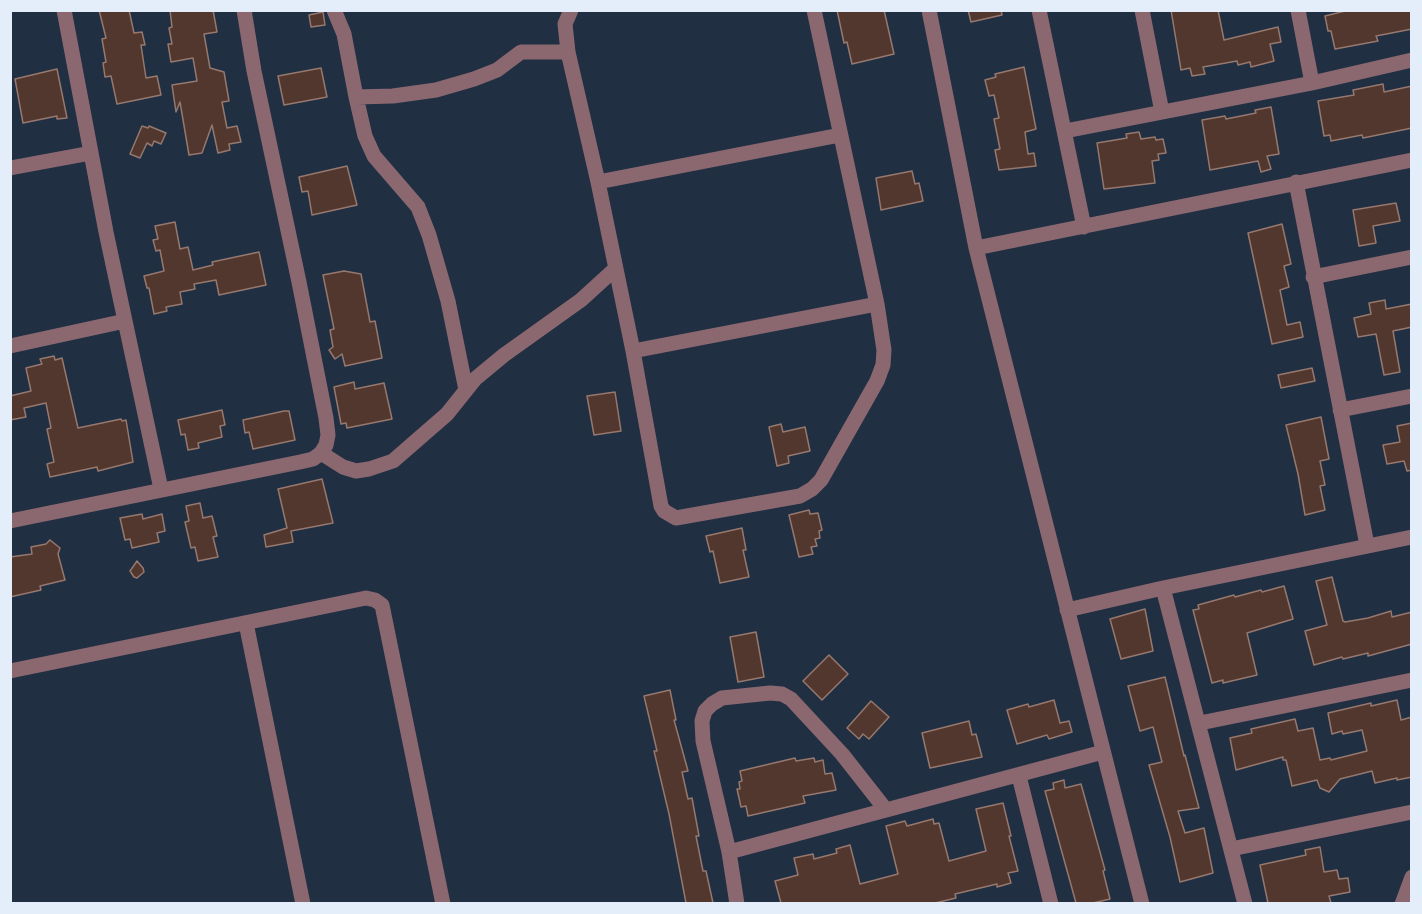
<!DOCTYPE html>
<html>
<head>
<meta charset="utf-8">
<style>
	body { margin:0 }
	#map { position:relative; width:1422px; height:914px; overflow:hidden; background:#202f42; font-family:"Roboto Serif",serif }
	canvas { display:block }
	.frame { position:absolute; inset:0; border:12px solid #e4eefb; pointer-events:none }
</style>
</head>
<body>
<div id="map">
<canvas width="1422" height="914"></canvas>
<div class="frame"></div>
</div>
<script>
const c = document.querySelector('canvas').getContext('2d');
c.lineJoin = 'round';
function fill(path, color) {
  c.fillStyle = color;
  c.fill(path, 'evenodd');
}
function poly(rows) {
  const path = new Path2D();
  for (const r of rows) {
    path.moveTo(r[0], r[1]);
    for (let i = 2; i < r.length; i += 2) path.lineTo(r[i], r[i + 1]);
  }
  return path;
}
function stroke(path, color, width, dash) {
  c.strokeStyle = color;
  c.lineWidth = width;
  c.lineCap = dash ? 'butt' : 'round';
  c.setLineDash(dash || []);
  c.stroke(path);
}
const building = poly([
	[99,10,129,10,134,33,142,32,145,45,141,45,146,78,157,76,161,95,117,104,111,76,105,77,103,63,106,62,102,39,106,38,99,10],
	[170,10,213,10,217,32,204,34,210,68,224,72,229,101,222,102,227,128,237,126,241,142,229,144,230,150,218,153,212,125,202,153,189,155,180,102,176,112,172,85,197,81,193,58,171,62,168,44,172,44,169,28,172,27,170,10],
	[837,10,884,10,894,54,852,64,847,42,844,43,837,10],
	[968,10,1001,10,1002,15,971,22,968,10],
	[1171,10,1218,10,1224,40,1278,27,1281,42,1270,44,1274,61,1251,67,1250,62,1238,65,1237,61,1203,67,1205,74,1192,76,1190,68,1181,70,1171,10],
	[1349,10,1412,10,1412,29,1376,36,1378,41,1335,49,1331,31,1328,31,1325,16,1349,10],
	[323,12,325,25,311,27,309,15,323,12],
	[1024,67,1036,129,1025,132,1028,154,1034,153,1036,166,999,170,995,150,1000,149,994,119,999,118,994,95,989,96,985,80,996,77,995,74,1024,67],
	[321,68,327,97,284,105,278,76,321,68],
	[57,69,67,118,57,119,57,116,23,123,15,79,57,69],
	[1383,84,1384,92,1412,86,1412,128,1363,138,1362,135,1331,141,1330,135,1324,136,1318,101,1354,95,1353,90,1383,84],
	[1271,107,1279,154,1267,156,1271,169,1261,172,1258,161,1210,170,1202,120,1225,116,1226,119,1256,113,1255,110,1271,107],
	[142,126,148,128,149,126,166,133,161,144,154,141,152,146,147,143,140,158,130,154,142,126],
	[1139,132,1141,139,1155,137,1156,140,1163,139,1166,153,1158,154,1159,160,1152,161,1155,183,1104,189,1097,143,1127,138,1126,134,1139,132],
	[347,166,357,205,312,215,308,191,302,192,299,177,347,166],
	[912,171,915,184,919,183,923,201,881,210,876,178,912,171],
	[1396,203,1400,221,1373,226,1376,243,1359,246,1353,210,1396,203],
	[175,222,180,249,188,247,193,270,213,265,212,262,259,252,266,285,219,295,216,280,194,284,195,289,180,292,182,304,166,307,167,311,154,314,149,288,147,288,144,276,164,271,160,250,156,251,153,240,158,239,155,226,175,222],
	[1282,224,1291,264,1284,266,1289,287,1280,290,1287,325,1300,322,1303,337,1272,344,1248,233,1282,224],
	[344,271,361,274,370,322,375,321,382,358,345,366,342,354,335,359,329,350,333,347,330,330,334,329,323,275,344,271],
	[1385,300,1386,309,1412,304,1412,327,1393,331,1400,372,1384,375,1376,334,1358,337,1354,318,1371,314,1369,303,1385,300],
	[54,356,55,360,62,358,78,428,121,419,122,421,126,420,133,462,98,471,97,467,50,477,47,464,54,462,47,429,51,428,46,403,24,408,26,417,10,420,10,396,31,391,26,368,42,364,40,359,54,356],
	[1312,368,1315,381,1281,388,1278,375,1312,368],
	[354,382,355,389,384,383,392,419,347,428,346,423,341,424,334,387,354,382],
	[615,392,621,431,594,435,587,396,615,392],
	[222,410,225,425,220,426,222,437,198,443,199,448,188,450,185,434,181,435,178,420,222,410],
	[284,411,289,411,295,440,253,449,249,432,245,433,243,420,284,411],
	[1321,417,1329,459,1320,461,1325,485,1320,486,1325,510,1305,515,1298,474,1286,425,1321,417],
	[1412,423,1412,470,1407,471,1404,461,1387,464,1383,445,1400,442,1397,426,1412,423],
	[781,424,783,432,805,427,810,451,788,456,789,463,777,466,769,427,781,424],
	[322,479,333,523,291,531,293,542,266,547,264,535,287,528,278,489,322,479],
	[200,503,203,518,212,516,217,536,213,537,218,557,198,561,195,547,191,548,185,522,189,521,186,506,200,503],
	[809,510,810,514,818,513,822,530,819,531,820,538,815,539,817,546,811,547,813,554,799,557,789,515,809,510],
	[142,514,143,519,162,514,165,531,157,533,159,542,132,548,130,539,125,540,120,518,142,514],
	[742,528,746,550,743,550,749,577,720,583,713,551,710,552,706,536,742,528],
	[50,540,60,548,58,554,65,580,40,586,41,590,10,597,10,557,32,554,31,547,46,544,50,540],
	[137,561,143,568,144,572,137,578,134,577,130,571,137,561],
	[1332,577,1343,621,1345,622,1368,618,1391,611,1392,617,1412,612,1412,644,1368,656,1368,653,1343,659,1342,657,1314,665,1305,631,1327,625,1316,581,1332,577],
	[1284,586,1293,619,1247,633,1257,675,1223,683,1223,680,1212,683,1193,610,1199,609,1198,605,1234,595,1235,597,1261,590,1262,592,1284,586],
	[1145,609,1153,651,1121,659,1110,619,1145,609],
	[756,632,764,677,738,682,730,637,756,632],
	[829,655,848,674,822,700,803,681,829,655],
	[1165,677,1184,756,1185,755,1199,808,1178,811,1185,833,1204,828,1213,873,1180,882,1170,837,1149,765,1162,762,1153,727,1140,731,1128,686,1165,677],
	[670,690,676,720,674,720,688,771,682,772,688,799,692,798,699,836,696,836,703,871,706,871,713,903,686,903,669,814,654,751,657,751,644,696,670,690],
	[1054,700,1060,723,1069,721,1072,732,1049,739,1047,735,1017,744,1007,710,1028,704,1029,707,1054,700],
	[1397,700,1401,720,1412,717,1412,777,1397,780,1397,778,1375,783,1372,771,1340,779,1329,792,1320,788,1317,780,1292,786,1286,760,1283,760,1283,757,1236,770,1230,738,1252,733,1251,729,1295,719,1298,731,1313,728,1320,760,1330,758,1331,760,1367,751,1362,730,1343,734,1342,731,1332,734,1328,713,1371,703,1371,706,1397,700],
	[871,701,889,717,869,739,863,734,859,739,847,728,871,701],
	[969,721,972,735,976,734,982,757,930,768,922,733,969,721],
	[795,758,796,761,814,758,815,762,823,760,825,774,832,773,836,790,803,796,805,803,748,816,746,806,741,807,737,789,740,789,739,782,742,781,740,771,795,758],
	[1064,780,1065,788,1081,784,1105,870,1103,871,1110,899,1093,903,1076,903,1045,791,1054,789,1053,783,1064,780],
	[1003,803,1011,836,1009,836,1018,871,1008,873,1011,883,997,887,997,884,955,894,956,898,935,903,781,903,775,881,798,875,794,858,813,854,814,859,837,853,836,849,850,845,860,884,898,874,886,826,905,821,907,826,933,819,934,824,939,823,949,861,986,851,976,809,1003,803],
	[1320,847,1324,872,1337,870,1339,879,1348,878,1350,892,1329,896,1331,903,1268,903,1260,865,1306,855,1305,850,1320,847]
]);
fill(building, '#51372e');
stroke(building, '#96786e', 1.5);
stroke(poly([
	[64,10,106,232,161,489],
	[334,10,344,34,356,97,365,136,374,156,418,207,429,235,448,301,466,390],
	[571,10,565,24,568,52,598,182,633,351,661,506,664,511,676,518,800,496,812,489,821,480,847,434,877,381,883,365,884,350,877,304,814,10],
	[929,10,976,248,1142,904],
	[1039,10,1084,227],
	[1142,10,1162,112],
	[1298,10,1312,83],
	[356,97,393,96,436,90,474,79,497,70,521,52,568,52],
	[1065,131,1312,83,1412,60],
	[10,168,91,153],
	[598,182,840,135],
	[1296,182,1367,545],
	[976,248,1412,160],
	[1313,277,1412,257],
	[10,346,125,321],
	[633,351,877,304],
	[1340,410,1412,396],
	[321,453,343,467,356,471,369,469,393,461,447,414,475,379,504,355,581,300,615,269],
	[10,521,300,462,313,459,321,453,326,445,328,435,326,418,299,282,254,71,244,10],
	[1163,588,1245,904],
	[1067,610,1163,588,1412,537],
	[246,623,303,904],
	[10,671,366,598,375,600,382,605,443,904],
	[1200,723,1412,680],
	[1019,776,1051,904],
	[1231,849,1412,812],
	[729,852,1103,752],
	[737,904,729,852,703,741,702,721,705,711,712,704,722,698,770,693,782,694,791,699,842,754,886,810],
	[1402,904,1412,877]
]), '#8b6870', 15);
</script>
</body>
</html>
